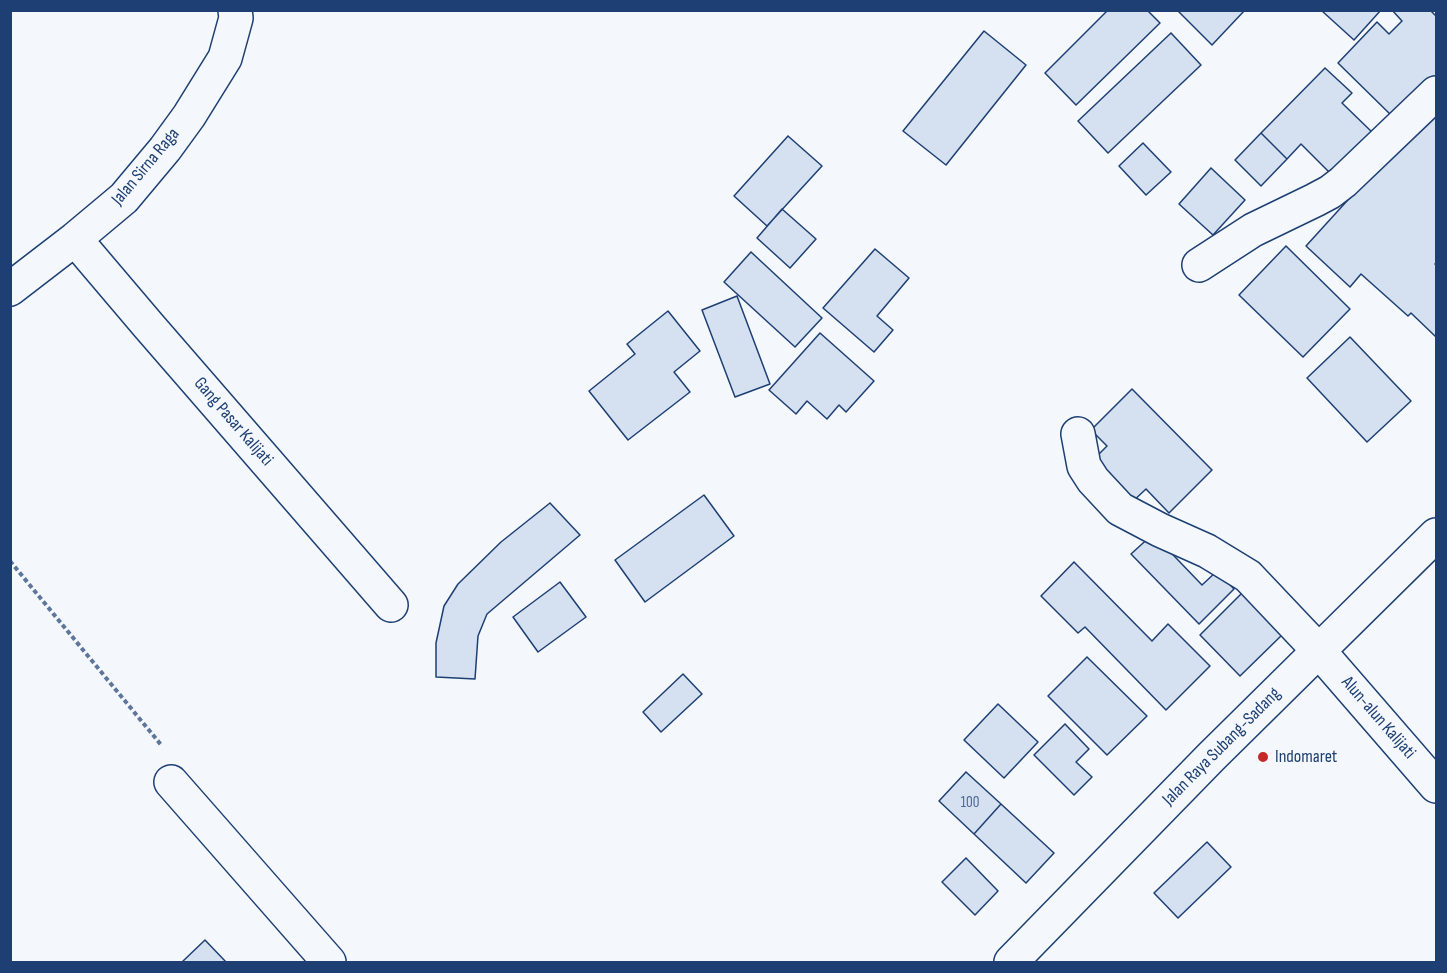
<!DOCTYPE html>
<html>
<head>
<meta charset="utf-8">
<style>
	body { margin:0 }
	#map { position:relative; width:1447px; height:973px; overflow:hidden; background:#f4f7fb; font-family:"Sofia Sans Condensed",sans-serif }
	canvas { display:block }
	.frame { position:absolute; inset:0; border:12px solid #1d3f73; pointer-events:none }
</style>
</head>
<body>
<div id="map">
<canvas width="1447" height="973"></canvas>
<div class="frame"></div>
</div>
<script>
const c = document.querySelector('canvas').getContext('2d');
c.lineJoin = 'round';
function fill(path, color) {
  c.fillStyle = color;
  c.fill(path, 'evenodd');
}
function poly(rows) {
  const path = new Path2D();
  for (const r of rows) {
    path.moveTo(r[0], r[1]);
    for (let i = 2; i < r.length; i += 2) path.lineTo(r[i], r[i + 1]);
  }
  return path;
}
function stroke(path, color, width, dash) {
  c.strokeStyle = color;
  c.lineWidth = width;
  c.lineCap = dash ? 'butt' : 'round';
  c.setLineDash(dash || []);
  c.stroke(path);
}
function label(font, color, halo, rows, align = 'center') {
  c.font = font + ' "Sofia Sans Condensed",sans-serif';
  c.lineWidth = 4.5;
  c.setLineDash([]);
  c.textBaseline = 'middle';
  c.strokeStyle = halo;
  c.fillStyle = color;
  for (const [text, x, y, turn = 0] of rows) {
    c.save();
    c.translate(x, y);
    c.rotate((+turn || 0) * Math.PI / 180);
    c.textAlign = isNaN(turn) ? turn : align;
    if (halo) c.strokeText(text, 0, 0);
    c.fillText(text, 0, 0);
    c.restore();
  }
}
const building = poly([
	[1108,10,1147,10,1160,23,1076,105,1045,73,1108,10],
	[1177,10,1245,10,1212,45,1177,10],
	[1323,10,1381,10,1354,40,1322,11,1323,10],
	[1392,10,1430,10,1436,16,1436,89,1393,117,1338,63,1377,22,1389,34,1402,21,1392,10],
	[984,31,1026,65,946,165,903,131,984,31],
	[1171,33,1201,65,1108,153,1078,121,1171,33],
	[1325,68,1352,93,1342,103,1374,134,1333,176,1301,144,1287,159,1261,133,1325,68],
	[1436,103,1436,263,1435,264,1436,265,1436,337,1411,313,1408,316,1361,274,1350,287,1306,246,1436,103],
	[1261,133,1287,159,1261,186,1235,160,1261,133],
	[788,136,822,166,767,226,734,196,788,136],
	[1143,143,1171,172,1146,195,1119,166,1143,143],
	[1211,168,1245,200,1213,235,1179,204,1211,168],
	[782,209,816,239,790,268,757,238,782,209],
	[1286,246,1350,309,1303,357,1239,295,1286,246],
	[875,249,909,278,877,316,893,330,874,352,823,308,875,249],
	[751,252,822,318,795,347,724,282,751,252],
	[737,296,770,384,735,397,702,310,737,296],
	[668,311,700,351,674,372,690,392,628,440,589,391,635,354,627,344,668,311],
	[820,333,874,381,846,412,839,405,827,419,807,401,796,414,769,390,820,333],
	[1350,337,1411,401,1367,442,1307,378,1350,337],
	[1132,389,1212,470,1169,513,1146,489,1130,504,1090,463,1107,446,1091,430,1132,389],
	[704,495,734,536,645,602,615,560,704,495],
	[550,503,580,535,487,614,478,636,475,679,436,677,436,643,444,606,458,584,501,542,550,503],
	[1153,534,1202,585,1217,571,1234,589,1199,624,1131,554,1153,534],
	[1074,562,1152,641,1168,624,1210,666,1166,710,1085,627,1078,633,1041,596,1074,562],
	[560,582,586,617,538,652,513,617,560,582],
	[1244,591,1284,633,1240,676,1200,635,1244,591],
	[1087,657,1147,716,1107,755,1048,696,1087,657],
	[683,674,702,694,661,732,643,712,683,674],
	[998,704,1038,742,1004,778,964,740,998,704],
	[1065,724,1089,749,1076,762,1092,777,1074,795,1034,755,1065,724],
	[966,772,1001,804,974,834,939,801,966,772],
	[1001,804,1054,853,1026,883,974,834,1001,804],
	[1207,842,1231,867,1178,918,1154,893,1207,842],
	[966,858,998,891,975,915,942,882,966,858],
	[205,940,226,962,182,962,205,940]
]);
fill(building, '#d5e0f0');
stroke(building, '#1d3f73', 1.5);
const minor = poly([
	[75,239,148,325,391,605],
	[1199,265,1253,230,1315,200,1330,192,1343,182,1436,93],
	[10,289,75,239,124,198,165,149,189,116,225,58,236,18,235,10],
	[1078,434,1084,466,1093,480,1120,509,1160,530,1207,551,1248,576,1319,651,1436,786],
	[171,782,329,962]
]);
const primary = poly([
	[1011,962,1211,757,1436,535]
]);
stroke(minor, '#1d3f73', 36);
stroke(primary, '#1d3f73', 36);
stroke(poly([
	[10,561,162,746]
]), '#5e769c', 4, [4.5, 3]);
stroke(minor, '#f4f7fb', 33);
stroke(primary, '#f4f7fb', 33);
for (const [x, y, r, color] of [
	[1263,757,6,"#c62828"]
]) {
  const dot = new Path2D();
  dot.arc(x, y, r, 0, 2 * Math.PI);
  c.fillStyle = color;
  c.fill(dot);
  stroke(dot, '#f4f7fb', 2);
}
label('15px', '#4b6792', null, [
	["100",970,803]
]);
label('18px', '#1d3f73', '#f4f7fb', [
	["Jalan Sirna Raga",146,167,-50],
	["Gang Pasar Kalijati",233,422,49],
	["Alun-alun Kalijati",1378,718,49],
	["Jalan Raya Subang-Sadang",1222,747,-45]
]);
label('18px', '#1d3f73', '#f4f7fb', [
	["Indomaret",1275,757]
], 'left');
</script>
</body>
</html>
